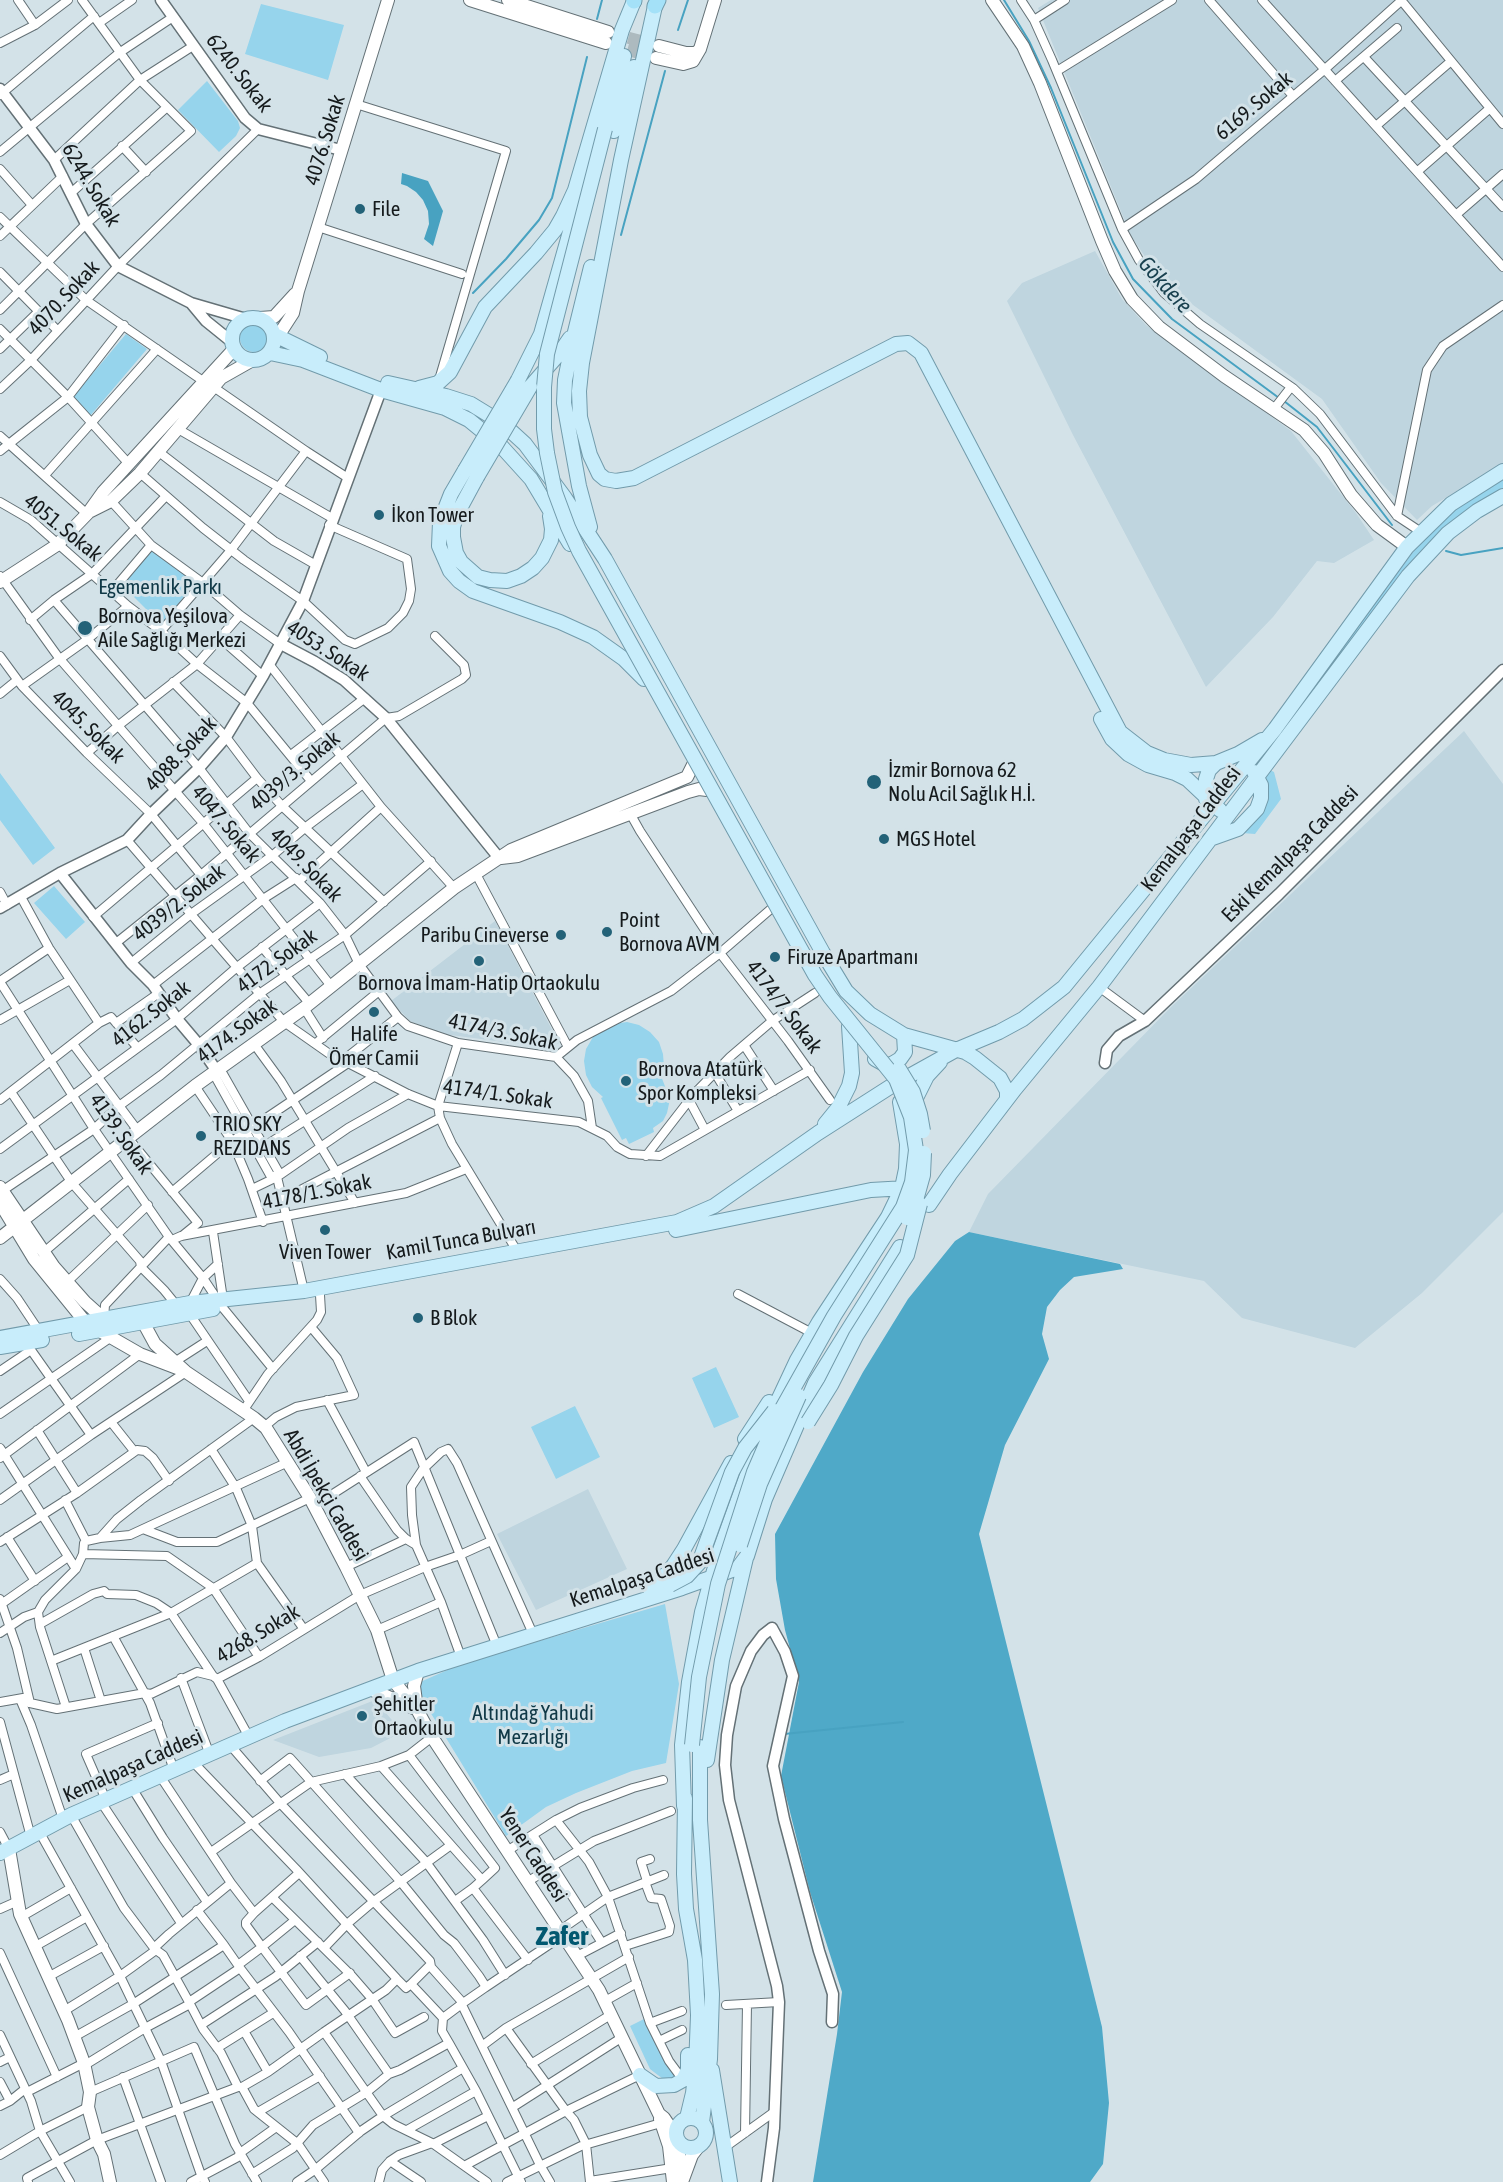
<!DOCTYPE html>
<html>
<head>
<meta charset="utf-8">
<style>
	body { margin:0 }
	canvas { display:block; background:#d3e2e8 }
</style>
</head>
<body>
<canvas width="1503" height="2182"></canvas>
<script>
const c = document.querySelector('canvas').getContext('2d');
c.lineJoin = 'round';
function fill(path, color) {
  c.fillStyle = color;
  c.fill(path, 'evenodd');
}
function poly(rows) {
  const path = new Path2D();
  for (const r of rows) {
    if (r.length === 3) {
      path.moveTo(r[0] + r[2], r[1]);
      path.arc(r[0], r[1], r[2], 0, 2 * Math.PI);
      continue;
    }
    path.moveTo(r[0], r[1]);
    for (let i = 2; i < r.length; i += 2) path.lineTo(r[i], r[i + 1]);
  }
  return path;
}
function stroke(path, color, width, dash) {
  c.strokeStyle = color;
  c.lineWidth = width;
  c.lineCap = dash ? 'butt' : 'round';
  c.setLineDash(dash || []);
  c.stroke(path);
}
function label(font, color, halo, rows, align = 'center') {
  c.font = font + ' "Asap Condensed",sans-serif';
  c.lineWidth = 6;
  c.setLineDash([]);
  c.textBaseline = 'middle';
  c.strokeStyle = halo;
  c.fillStyle = color;
  for (const [text, x, y, turn = 0] of rows) {
    c.save();
    c.translate(x, y);
    c.rotate((+turn || 0) * Math.PI / 180);
    c.textAlign = isNaN(turn) ? turn : align;
    if (halo) c.strokeText(text, 0, 0);
    c.fillText(text, 0, 0);
    c.restore();
  }
}
fill(poly([
	[1051,0,1503,0,1503,464,1432,506,1417,520,1381,483,1322,399,1163,283,1131,236,1038,8],
	[1095,251,1122,299,1146,325,1291,431,1356,513,1374,540,1334,563,1317,561,1273,617,1206,687,1073,435,1007,301,1022,283],
	[1464,731,1503,784,1503,1212,1422,1293,1355,1348,1242,1318,1204,1281,969,1232,988,1194,1170,1008],
	[495,921,559,1043,549,1048,443,1034,410,1021,391,1001],
	[588,1489,627,1569,536,1610,497,1534],
	[375,1700,402,1732,371,1748,319,1757,273,1740]
]), '#bfd5df');
fill(poly([
	[261,4,344,25,328,80,245,54],
	[207,81,238,121,240,128,236,136,219,152,178,110],
	[254,338,14],
	[126,334,147,349,90,416,72,398],
	[1503,478,1503,490,1439,533,1427,545,1258,766,1254,763,1423,539,1453,510],
	[150,549,195,582,162,625,122,585],
	[1270,770,1274,772,1281,799,1255,834,1242,833,1262,780],
	[0,773,55,848,33,865,0,820],
	[54,886,85,922,66,939,34,903],
	[627,1022,639,1025,650,1032,659,1042,663,1054,664,1067,661,1076,670,1099,667,1113,663,1121,653,1128,654,1132,629,1144,626,1138,622,1140,601,1098,603,1097,592,1087,586,1075,584,1061,586,1049,593,1037,602,1029,614,1024],
	[716,1367,739,1417,714,1428,692,1378],
	[575,1406,600,1457,556,1479,531,1427],
	[665,1604,679,1684,666,1763,632,1771,576,1793,546,1807,506,1836,424,1702,418,1683,461,1664],
	[644,2019,677,2080,663,2079,650,2069,630,2026]
]), '#96d4ec');
fill(poly([
	[969,1232,1120,1264,1123,1269,1074,1277,1060,1290,1047,1307,1042,1334,1049,1359,1005,1445,979,1534,1102,2027,1109,2103,1103,2164,1090,2182,813,2182,837,2034,842,1992,810,1892,781,1776,799,1682,785,1630,776,1579,775,1534,863,1372,908,1299,955,1241]
]), '#4fa9c8');
fill(poly([
	[402,173,428,181,443,211,433,246,424,239,429,224,428,211,423,200,416,192,407,186,401,184]
]), '#48a2c1');
stroke(poly([
	[1004,0,1029,41,1051,88,1113,242,1133,279,1172,319,1279,398],
	[597,19,602,0],
	[678,30,688,0],
	[621,235,665,71],
	[473,293,506,259,539,220,552,198,587,57],
	[1284,401,1317,427,1392,525],
	[1446,551,1461,555,1503,548],
	[784,1734,903,1722]
]), '#48a2c1', 2);
stroke(poly([
	[611,33,655,45],
	[610,45,653,57]
]), '#adbabf', 12, [12, 6]);
const minor = poly([
	[18,0,35,25],
	[1021,0,1034,20,1052,60,1122,229,1139,260,1164,293,1200,324,1293,388,1320,414,1397,516,1421,532],
	[1209,0,1293,96],
	[1262,0,1503,267],
	[1401,0,1503,124],
	[1034,20,1065,0],
	[99,23,132,0],
	[0,43,35,25,68,0],
	[1364,57,1503,207],
	[1057,71,1172,0],
	[1335,81,1397,28],
	[0,95,94,16],
	[356,104,506,151,439,380],
	[1376,126,1450,62],
	[122,146,146,172],
	[0,152,119,53,173,17],
	[54,160,140,80,193,46],
	[0,169,32,205],
	[1418,171,1489,109],
	[71,193,166,108],
	[1457,214,1503,174],
	[0,217,86,300,203,381],
	[318,227,462,274],
	[1122,229,1196,179,1324,70,1402,0],
	[0,236,63,176],
	[0,272,58,331],
	[0,310,86,224,191,131,140,80,82,0],
	[0,329,68,397,129,464],
	[0,349,39,311],
	[212,386,306,451,348,478],
	[0,389,31,360,118,266,258,129],
	[1273,410,1291,387],
	[178,429,332,518],
	[0,436,87,514],
	[0,451,68,397,124,325],
	[159,452,274,541,316,565],
	[140,473,203,528,244,560,303,601,345,640,355,644,388,628,403,613,409,601,411,589,407,559,329,525],
	[45,475,157,349],
	[111,501,151,545,203,583,240,615,279,643],
	[0,502,31,520,128,606,161,631,197,664,247,703,311,781],
	[1397,516,1427,370,1443,346,1503,305],
	[0,576,59,658,203,823,331,986],
	[112,591,151,545],
	[54,600,199,768,249,833,320,903,345,935,359,964,398,1017,408,1026,458,1043,556,1057,574,1076,588,1101,592,1128],
	[30,620,54,600,92,574,166,496],
	[161,631,231,550,306,451],
	[220,638,263,676],
	[0,656,22,686,87,753,151,814,201,875],
	[269,664,381,807,454,888],
	[173,682,226,737,257,778,282,806,384,902],
	[22,686,88,639,128,606],
	[0,694,17,680],
	[87,753,119,725,197,664,240,615],
	[291,755,365,698],
	[631,815,640,831,720,953,788,1041,830,1100],
	[127,840,284,1022,341,1062,348,1063,408,1094,438,1106,579,1122,607,1136,617,1147,630,1154,660,1156,810,1070],
	[476,874,568,1047],
	[299,881,381,807],
	[0,892,7,905],
	[21,897,49,948,99,1023],
	[93,917,257,778],
	[116,943,201,875,386,718,399,716,462,679,466,675,464,665,435,636],
	[262,947,309,1003],
	[131,963,191,914,273,855,306,827,363,784],
	[0,981,49,948],
	[0,982,94,1129,169,1237,203,1278,190,1303],
	[153,985,263,899,296,878],
	[1099,987,1145,1021],
	[304,1008,323,1038],
	[0,1020,70,980],
	[116,1023,159,993],
	[316,1043,378,992],
	[73,1044,138,1131],
	[254,1044,281,1081,355,1203],
	[744,1045,774,1091],
	[556,1057,577,1040,671,991,720,953,772,908],
	[341,1062,398,1017],
	[216,1070,223,1074,278,1171,277,1177,304,1291],
	[216,1070,216,1078,270,1175,277,1177],
	[715,1073,738,1111],
	[195,1086,232,1141,248,1179,263,1222],
	[11,1092,72,1183,140,1261,141,1267,164,1290,173,1301,174,1307],
	[0,1100,99,1023,111,1017,137,1047],
	[689,1100,705,1130],
	[440,1118,452,1144,517,1251],
	[129,1139,198,1223,182,1236],
	[0,1149,177,1019,236,968,320,903],
	[257,1151,375,1076],
	[646,1156,694,1094,730,1057,772,1021,815,993],
	[252,1189,277,1177,348,1128,408,1094],
	[2,1191,94,1129,119,1106,161,1075,259,994,345,935,431,861],
	[172,1192,232,1141,348,1063],
	[283,1199,440,1118,438,1106,458,1043],
	[213,1232,223,1299],
	[172,1240,181,1236,406,1193,466,1169],
	[44,1252,129,1179],
	[0,1279,17,1298,39,1331],
	[67,1282,148,1205],
	[738,1294,812,1333],
	[217,1299,203,1278,218,1264],
	[223,1308,273,1369],
	[189,1313,249,1401],
	[104,1319,105,1305,169,1237],
	[31,1350,91,1435],
	[176,1361,207,1341],
	[0,1371,31,1350,29,1346],
	[327,1400,366,1472],
	[243,1411,268,1374,317,1320,321,1312,320,1295],
	[0,1414,110,1338],
	[111,1422,134,1451],
	[264,1427,276,1417,296,1407,354,1395,337,1358,311,1327],
	[37,1430,77,1493],
	[0,1448,76,1569],
	[211,1449,236,1488,252,1526,257,1563,303,1628],
	[0,1458,140,1354],
	[360,1476,397,1530,406,1539,416,1545],
	[0,1500,91,1435,186,1372],
	[65,1500,86,1541],
	[314,1506,414,1442,497,1646],
	[143,1529,177,1542,217,1542,310,1498],
	[7,1537,35,1581],
	[100,1538,130,1535,288,1462],
	[86,1541,100,1538,117,1519,141,1500,254,1418],
	[0,1542,77,1493,137,1450,145,1451,153,1458,169,1481],
	[83,1554,167,1556,213,1588,259,1657],
	[346,1567,406,1539],
	[0,1599,17,1648,30,1703],
	[0,1605,68,1557],
	[38,1612,40,1627,66,1707],
	[38,1612,45,1600,76,1569,83,1554,84,1543,86,1541],
	[40,1624,93,1594,104,1591,107,1594,136,1595,156,1603,171,1613,213,1676],
	[377,1630,441,1602],
	[0,1633,24,1617,38,1612],
	[113,1636,150,1703,174,1770],
	[84,1648,101,1701],
	[461,1657,441,1602,416,1545,412,1515,411,1487,423,1469,441,1452,448,1449,457,1463,533,1634],
	[51,1661,171,1613,257,1563],
	[181,1678,210,1755],
	[217,1679,249,1737],
	[20,1699,31,1725,63,1819],
	[0,1702,23,1698,30,1703,57,1709,145,1693,151,1694,197,1672,213,1676,217,1679,259,1657,360,1595,425,1567,460,1555,491,1541],
	[0,1722,31,1837],
	[230,1745,280,1803,416,1946,430,1961,431,1967,463,2003,443,2018,442,2031,449,2043,400,2070,389,2074],
	[409,1755,495,1868,482,1880],
	[193,1762,296,1869,397,1979,406,1988,411,1984,443,2018],
	[381,1766,482,1880,473,1888],
	[345,1774,426,1862,483,1940,505,1975],
	[0,1780,14,1774],
	[260,1781,290,1758,400,1881,444,1935,454,1943,479,1976,486,1987,463,2003],
	[132,1788,163,1838,207,1902],
	[106,1800,86,1754,158,1723],
	[101,1802,181,1923],
	[71,1815,124,1908,154,1948],
	[556,1820,589,1862,608,1897,650,2023,669,2061,683,2080],
	[0,1832,9,1849],
	[40,1833,120,1976,156,1950,154,1948,169,1934,231,1883,160,1776],
	[533,1835,602,1943],
	[507,1851,556,1820,580,1808,633,1788,663,1780],
	[211,1852,311,1782,381,1766,409,1755,432,1737],
	[647,1881,641,1862,650,1859],
	[527,1882,594,1841,671,1811],
	[231,1883,254,1913,272,1897,352,1976,372,1999,395,2033,424,2017],
	[272,1897,299,1873],
	[455,1901,473,1888,528,1960],
	[0,1909,18,1901],
	[21,1917,71,1888],
	[295,1920,262,1947,306,2005,350,1973],
	[559,1931,608,1897,664,1875],
	[625,1946,669,1932,670,1926,661,1899,651,1898,645,1882],
	[34,1947,87,1917],
	[324,1948,347,1924,374,1901,451,1845],
	[156,1950,163,1955,189,2002,240,1968,224,1945],
	[0,1953,57,2077],
	[577,1956,621,1933],
	[238,1965,262,1947,246,1925,246,1922,254,1913],
	[240,1968,289,2032,359,2133],
	[48,1977,104,1946],
	[411,1984,430,1965],
	[486,1987,562,1936],
	[605,2001,637,1983],
	[462,2005,540,2165,550,2182],
	[726,2005,779,2002],
	[64,2011,120,1976,161,2061,200,2172,205,2182],
	[650,2023,682,2011],
	[201,2025,275,1977,318,1942],
	[244,2031,268,2072],
	[324,2032,386,1990,397,1979],
	[0,2035,31,2101,40,2131,70,2182],
	[74,2037,133,2004,224,1945,197,1910],
	[659,2041,682,2030],
	[449,2043,476,2091,521,2182],
	[482,2046,506,2028],
	[217,2048,273,2013],
	[0,2062,10,2057],
	[531,2064,612,2014],
	[85,2065,145,2028,190,2004],
	[123,2077,161,2182],
	[0,2082,10,2101],
	[238,2087,242,2087,268,2072,324,2032,383,2116,361,2131,316,2169,297,2182],
	[242,2087,254,2109,298,2144,324,2182],
	[27,2092,84,2063],
	[90,2092,194,2047,235,2144,257,2182],
	[0,2106,10,2101,25,2089],
	[513,2107,621,2038],
	[258,2112,320,2076],
	[407,2130,476,2091],
	[745,2133,747,2004],
	[432,2143,487,2182],
	[433,2144,488,2116],
	[724,2148,774,2112],
	[0,2155,40,2131,88,2107],
	[466,2165,566,2111,640,2075],
	[252,2174,293,2148,313,2125,367,2092,389,2074,345,2011,300,1956],
	[590,2181,672,2168],
	[28,2182,27,2178,97,2140,238,2087,221,2053,203,2029,189,2002],
	[191,2182,238,2157,240,2153,275,2128],
	[379,2182,382,2170,390,2161],
	[421,2182,390,2161,399,2155,432,2143,393,2124,383,2116,463,2068],
	[507,2182,581,2146,661,2123],
	[590,2182,586,2144,574,2120,566,2111,506,2028,629,1957]
]);
const tertiary = poly([
	[161,0,245,118,258,129,341,150],
	[0,89,54,160,86,224,118,266,191,303,246,319],
	[191,303,206,321,232,342],
	[279,643,315,662,344,680,386,718,499,858],
	[60,873,131,963,153,985,177,1019,199,1045,216,1070],
	[0,908,60,873,127,840,151,814,199,768,226,737,263,676,303,601,381,390],
	[1105,1063,1107,1050,1119,1036,1145,1021,1279,894,1503,670],
	[767,2182,774,2128,779,2002,777,1986,729,1800,725,1765,727,1735,736,1686,751,1651,763,1635,772,1628,785,1652,793,1676,773,1766,784,1819,819,1951,833,1994,832,2022]
]);
const secondary = poly([
	[470,0,606,43],
	[508,0,608,32],
	[992,0,1023,46,1040,83,1102,241,1115,271,1132,299,1159,327,1224,376,1304,430,1324,453,1351,495,1377,525,1407,547],
	[659,46,686,53,696,53,700,49],
	[656,58,683,64,693,61,700,49,715,0],
	[260,318,274,317,295,294],
	[275,335,282,330,293,313,298,291,388,0],
	[89,512,111,501,140,473,221,378,251,361],
	[0,582,57,545,88,513,103,492,234,349],
	[501,858,518,856,688,792,699,789,707,790],
	[0,1187,54,1267,85,1302,104,1319,111,1320],
	[0,1203,34,1259,86,1323,140,1354,182,1370],
	[0,1238,195,1086,304,1008,454,888,511,850,687,777,693,765],
	[135,1322,143,1322,155,1344,186,1372,254,1418,266,1428,310,1498,346,1567,377,1630,393,1680,417,1710],
	[370,1689,416,1709],
	[414,1704,432,1737,599,1990,659,2114,664,2118,676,2136],
	[417,1709,414,1686,418,1671],
	[9,1849,20,1914,68,2020,84,2063,90,2092,88,2107,97,2140,104,2154,110,2182],
	[660,2119,669,2146,673,2182],
	[677,2141,682,2174],
	[682,2182,692,2155,699,2146]
]);
const primary = poly([
	[655,6,621,160,582,363,579,391,580,417,590,455,599,474,605,479,616,481,634,478,896,344,908,343,921,353,1120,732,1147,753,1164,760,1191,765,1216,763,1238,754,1262,740],
	[606,125,624,56],
	[614,131,634,67],
	[253,339,21],
	[275,335,320,357],
	[270,353,303,360,381,390,445,408,469,420,502,447,531,479,570,544],
	[518,380,541,334,581,193],
	[388,383,446,396,471,404,502,423,525,444,565,498,605,559,823,953,846,991,870,1014,904,1035,965,1052,975,1058,1000,1078,1007,1091,1007,1099],
	[530,387,559,354,570,338],
	[419,388,438,383,450,372,485,307,536,253,555,230,563,216,575,190,622,30,634,1],
	[465,470,451,494,440,522,439,546,450,571,459,581,473,591,560,622,593,637,624,659,644,679],
	[477,477,457,514,453,527,453,537,456,553,461,562,478,577,490,580,507,581,521,576,533,568,542,558,551,540,552,529,550,516],
	[590,527,579,486,564,403,565,380,574,336,591,267],
	[1101,719,1112,739,1128,754,1148,765,1175,773,1187,779,1220,810],
	[1206,799,1206,779,1209,770,1216,763],
	[1210,839,1238,829,1257,809,1261,798,1261,785,1254,772],
	[875,1059,884,1064,890,1065,900,1059,905,1052,904,1035],
	[912,1106,927,1076,940,1062],
	[825,1124,838,1108,849,1086,852,1073,849,1026],
	[929,1205,950,1174,1015,1089,1099,987,1408,576,1448,533,1477,511,1503,496],
	[676,1230,871,1190,906,1188],
	[79,1334,213,1309],
	[0,1338,190,1303,304,1291,677,1222,714,1206,818,1133,893,1085,956,1050,999,1032,1023,1019,1064,987,1275,729,1407,547,1451,504,1503,471],
	[0,1347,42,1340],
	[745,1439,769,1402],
	[651,1592,673,1566,684,1549,731,1463],
	[700,1747,700,1820,712,1994,710,2059,702,2122],
	[707,1760,722,1660,746,1558],
	[685,1798,684,1874,686,1909,695,1960,698,2015,696,2067,693,2093,687,2118],
	[684,1806,682,1745,689,1682,702,1612,720,1550,760,1439,797,1360,819,1322,888,1217,902,1188,906,1169,907,1144,900,1102],
	[0,1853,71,1815,285,1721,418,1671,682,1588,738,1568,747,1556,765,1499,815,1383,900,1247],
	[712,2070,730,2182],
	[640,2075,656,2086,674,2085,683,2080,688,2070,688,2055],
	[691,2133,15]
]);
const motorway = poly([
	[634,1,634,0],
	[655,6,658,0]
]);
stroke(minor, '#647176', 10);
stroke(tertiary, '#647176', 13);
stroke(secondary, '#647176', 14);
stroke(primary, '#729bab', 16);
stroke(motorway, '#729bab', 17);
stroke(minor, '#fff', 8);
stroke(tertiary, '#fff', 10);
stroke(secondary, '#fff', 12);
stroke(primary, '#c8edfb', 14);
stroke(motorway, '#a4e1f8', 15);
const primaryBridge = poly([
	[605,129,547,354,544,387,544,429,547,453,555,492,568,527,579,551,815,975,830,997,896,1079,911,1117,916,1150,912,1182,903,1207,834,1316,779,1414,754,1472,718,1584,699,1677,692,1745],
	[465,470,518,380],
	[477,477,530,387],
	[899,1069,913,1092,920,1114,923,1131],
	[907,1218,916,1200,923,1175,924,1153],
	[808,1422,831,1385,856,1336,907,1255,920,1204],
	[740,1545,760,1484,799,1396],
	[670,1585,687,1576,699,1563,732,1472,745,1448,774,1411]
]);
stroke(primaryBridge, '#729bab', 16, []);
stroke(primaryBridge, '#c8edfb', 14);
for (const [x, y, r, color] of [
	[360,209,6,"#236278"],
	[379,515,6,"#236278"],
	[85,628,8,"#236278"],
	[874,782,8,"#236278"],
	[884,839,6,"#236278"],
	[607,932,6,"#236278"],
	[561,935,6,"#236278"],
	[775,957,6,"#236278"],
	[479,961,6,"#236278"],
	[374,1012,6,"#236278"],
	[626,1081,6,"#236278"],
	[201,1136,6,"#236278"],
	[325,1230,6,"#236278"],
	[418,1318,6,"#236278"],
	[362,1716,6,"#236278"]
]) {
  const dot = new Path2D();
  dot.arc(x, y, r, 0, 2 * Math.PI);
  c.fillStyle = color;
  c.fill(dot);
  stroke(dot, '#d3e2e8', 2);
}
label('21px', '#151a1c', '#d3e2e8', [
	["6240. Sokak",239,73,52],
	["6169. Sokak",1254,106,-40],
	["4076. Sokak",325,140,-73],
	["6244. Sokak",91,185,59],
	["4070. Sokak",64,298,-47],
	["4051. Sokak",63,528,39],
	["4053. Sokak",328,651,33],
	["4045. Sokak",88,727,45],
	["4088. Sokak",181,754,-47],
	["4039/3. Sokak",295,771,-40],
	["4047. Sokak",226,824,50],
	["Kemalpaşa Caddesi",1191,829,-53],
	["Eski Kemalpaşa Caddesi",1290,854,-45],
	["4049. Sokak",306,865,46],
	["4039/2. Sokak",179,903,-38],
	["4172. Sokak",277,961,-36],
	["4174/7. Sokak",784,1007,53],
	["4162. Sokak",151,1014,-38],
	["4174. Sokak",237,1031,-36],
	["4174/3. Sokak",503,1032,12],
	["4174/1. Sokak",498,1094,8],
	["4139. Sokak",121,1134,55],
	["4178/1. Sokak",317,1192,-11],
	["Kamil Tunca Bulvarı",461,1240,-10],
	["Abdi İpekçi Caddesi",326,1495,60],
	["Kemalpaşa Caddesi",642,1578,-18],
	["4268. Sokak",258,1634,-31],
	["Kemalpaşa Caddesi",133,1766,-24],
	["Yener Caddesi",533,1855,57]
]);
label('21px', '#151a1c', '#d3e2e8', [
	["File",372,209],
	["İkon Tower",391,515],
	["Bornova Yeşilova",98,616],
	["Aile Sağlığı Merkezi",98,640],
	["İzmir Bornova 62",888,770],
	["Nolu Acil Sağlık H.İ.",888,794],
	["MGS Hotel",896,839],
	["Point",619,920],
	["Bornova AVM",619,944],
	["Paribu Cineverse",549,935,"right"],
	["Firuze Apartmanı",787,957],
	["Bornova İmam-Hatip Ortaokulu",479,983,"center"],
	["Halife",374,1034,"center"],
	["Ömer Camii",374,1058,"center"],
	["Bornova Atatürk",638,1069],
	["Spor Kompleksi",638,1093],
	["TRIO SKY",213,1124],
	["REZIDANS",213,1148],
	["Viven Tower",325,1252,"center"],
	["B Blok",430,1318],
	["Şehitler",374,1704],
	["Ortaokulu",374,1728]
], 'left');
label('21px', '#0f3846', '#d3e2e8', [
	["Egemenlik Parkı",160,587],
	["Altındağ Yahudi",533,1713],
	["Mezarlığı",533,1737]
]);
label('italic 22px', '#19414f', '#d3e2e8', [
	["Gökdere",1165,285,48]
]);
label('bold 27px', '#025870', '#d3e2e8', [
	["Zafer",562,1936]
]);
</script>
</body>
</html>
